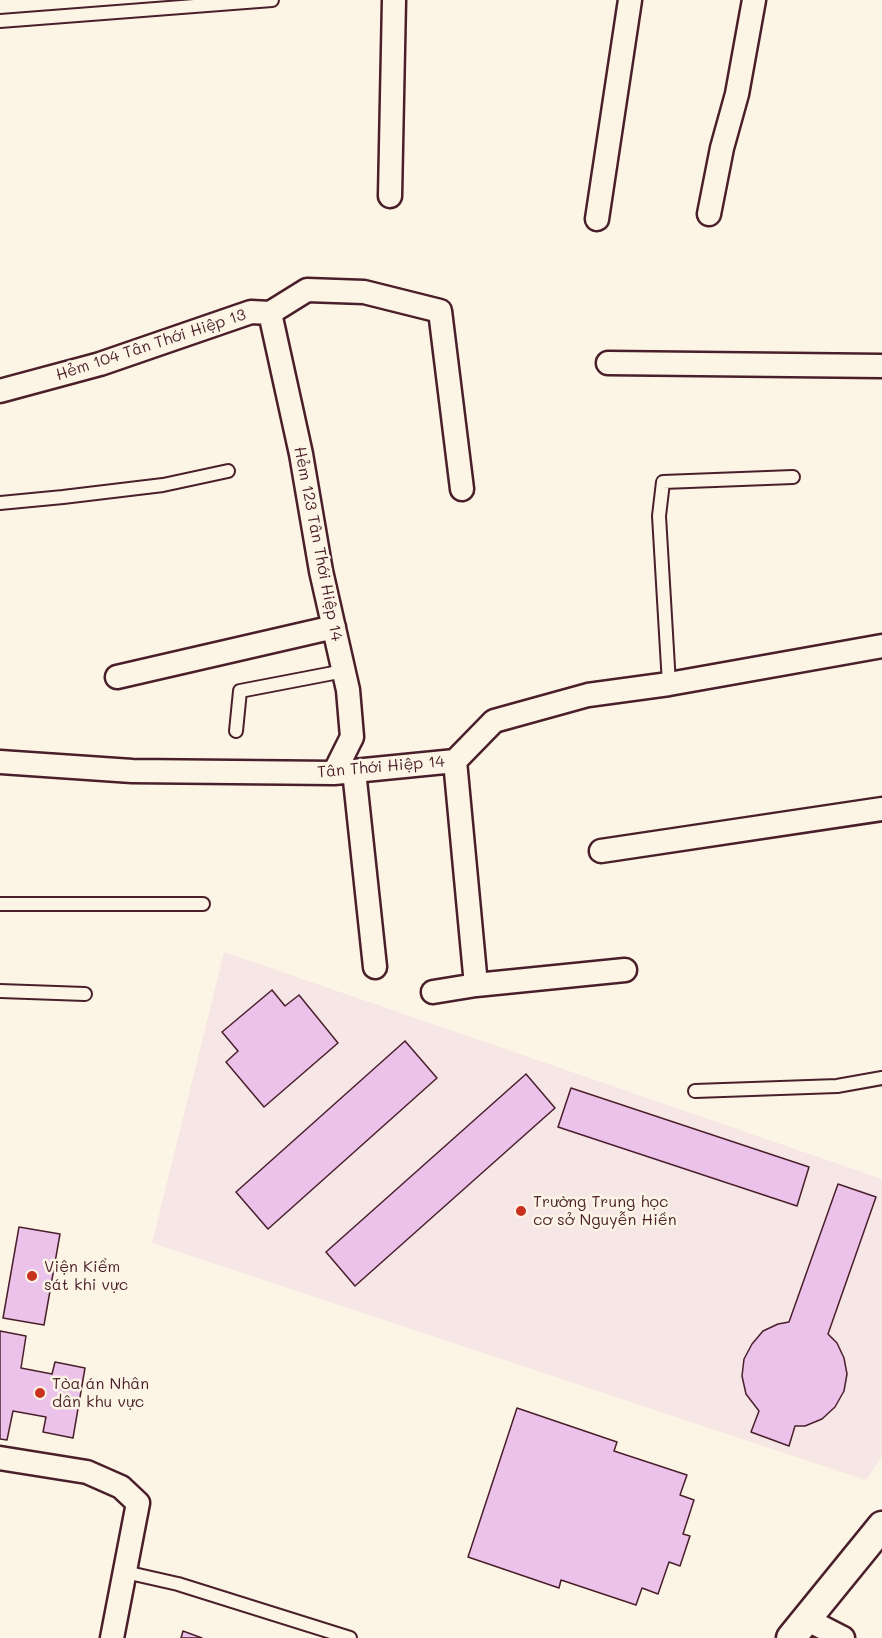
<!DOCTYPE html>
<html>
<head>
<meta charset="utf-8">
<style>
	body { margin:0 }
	canvas { display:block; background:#fcf5e5 }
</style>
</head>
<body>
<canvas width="882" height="1638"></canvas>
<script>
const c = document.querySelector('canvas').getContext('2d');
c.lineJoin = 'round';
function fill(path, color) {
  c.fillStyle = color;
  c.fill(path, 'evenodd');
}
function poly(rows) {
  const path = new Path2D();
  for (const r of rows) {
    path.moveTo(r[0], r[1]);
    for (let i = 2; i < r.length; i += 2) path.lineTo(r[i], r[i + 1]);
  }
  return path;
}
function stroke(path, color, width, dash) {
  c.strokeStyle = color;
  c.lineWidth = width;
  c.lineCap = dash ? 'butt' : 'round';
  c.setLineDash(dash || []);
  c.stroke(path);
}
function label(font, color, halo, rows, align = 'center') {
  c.font = font + ' Mali,sans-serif';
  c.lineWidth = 5;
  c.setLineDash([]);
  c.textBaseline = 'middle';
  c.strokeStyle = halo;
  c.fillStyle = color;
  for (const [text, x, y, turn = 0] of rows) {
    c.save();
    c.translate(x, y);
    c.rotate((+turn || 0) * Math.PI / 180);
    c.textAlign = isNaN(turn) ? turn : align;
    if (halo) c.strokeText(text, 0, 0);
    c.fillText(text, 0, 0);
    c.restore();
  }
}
fill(poly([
	[224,952,882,1179,882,1456,866,1480,152,1243]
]), '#f7e6e6');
const building = poly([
	[272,990,285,1006,299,995,338,1043,264,1107,226,1062,238,1051,222,1032,272,990],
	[405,1041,437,1078,268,1229,236,1192,405,1041],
	[526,1074,555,1108,355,1286,326,1252,526,1074],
	[571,1088,809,1167,797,1206,558,1127,571,1088],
	[838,1184,876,1197,828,1334,837,1343,844,1358,847,1374,844,1391,835,1407,822,1419,805,1426,795,1426,789,1446,751,1432,759,1411,746,1394,742,1376,744,1359,752,1344,763,1331,778,1324,789,1322,838,1184],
	[19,1227,60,1234,44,1325,3,1318,19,1227],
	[0,1331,26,1336,21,1368,52,1374,55,1362,85,1368,73,1438,43,1432,46,1417,13,1411,7,1440,0,1439,0,1331],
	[517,1408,617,1442,614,1451,687,1475,680,1495,694,1500,683,1534,690,1536,680,1566,669,1562,658,1594,642,1588,636,1605,561,1580,559,1588,468,1557,517,1408],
	[183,1631,202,1638,181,1638,183,1631]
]);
fill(building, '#eac2ea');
stroke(building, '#4a1f2b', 1.5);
const service = poly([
	[0,21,272,0],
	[0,503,63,497,163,485,228,471],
	[669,684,659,516,663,482,793,477],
	[236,731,240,691,344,671],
	[0,904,203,904],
	[0,991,85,994],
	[695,1091,837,1086,882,1078],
	[125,1572,178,1584,350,1638]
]);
const minor = poly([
	[390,196,394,0],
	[709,214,722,148,737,94,754,0],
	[597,219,630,0],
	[270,313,301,454,321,571,348,690,352,737,334,773],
	[608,363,882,366],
	[0,391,100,364,251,312,270,313,307,290,364,292,440,311,462,489],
	[117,677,334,627],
	[455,761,476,985,625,970],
	[0,762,132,771,334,773,455,761,494,721,588,695,669,684,882,646],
	[354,771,375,967],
	[601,851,882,809],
	[433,992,476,985],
	[0,1458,87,1472,121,1487,138,1503,112,1638],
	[806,1619,843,1638]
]);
const tertiary = poly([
	[791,1638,882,1526]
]);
stroke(service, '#4a1f2b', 16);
stroke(minor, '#4a1f2b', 27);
stroke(tertiary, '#4a1f2b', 33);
stroke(service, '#fcf5e5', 12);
stroke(minor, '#fcf5e5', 22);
stroke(tertiary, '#fcf5e5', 28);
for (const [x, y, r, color] of [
	[521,1211,6,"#c8321e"],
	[32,1276,6,"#c8321e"],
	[40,1393,6,"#c8321e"]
]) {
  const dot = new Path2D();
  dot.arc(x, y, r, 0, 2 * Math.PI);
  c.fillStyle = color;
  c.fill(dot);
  stroke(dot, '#fcf5e5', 2);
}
label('16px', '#4a1f2b', '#fcf5e5', [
	["Hẻm 104 Tân Thới Hiệp 13",151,345,-18],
	["Hẻm 123 Tân Thới Hiệp 14",318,544,79],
	["Tân Thới Hiệp 14",381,767,-5]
]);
label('16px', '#4a1f2b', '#fcf5e5', [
	["Trường Trung học",533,1202],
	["cơ sở Nguyễn Hiền",533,1220],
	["Viện Kiểm",44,1267],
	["sát khi vực",44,1285],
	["Tòa án Nhân",52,1384],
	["dân khu vực",52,1402]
], 'left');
</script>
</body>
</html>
